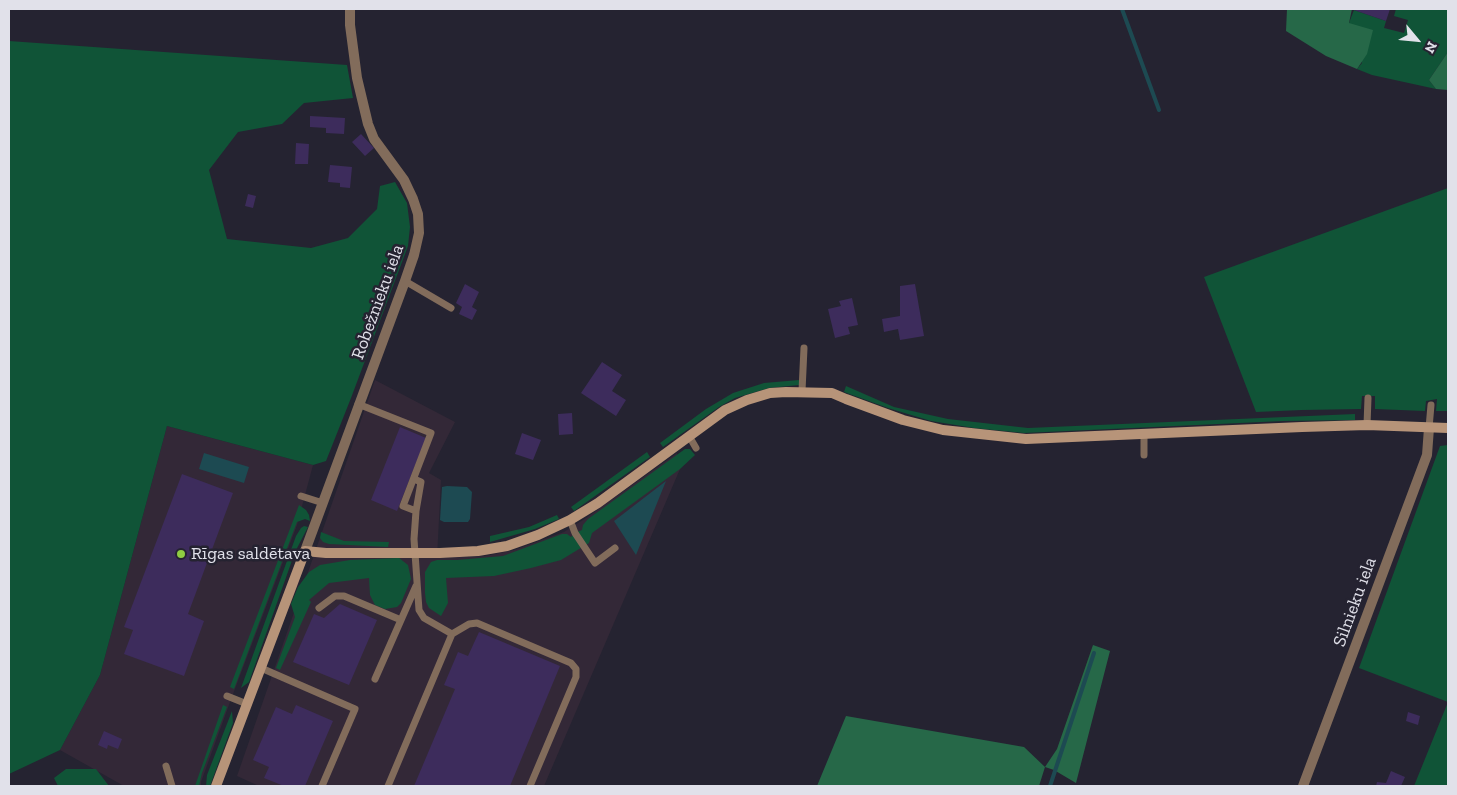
<!DOCTYPE html>
<html>
<head>
<meta charset="utf-8">
<style>
	body { margin:0 }
	#map { position:relative; width:1457px; height:795px; overflow:hidden; background:#252331; font-family:"Zilla Slab",serif }
	canvas { display:block }
	.frame { position:absolute; inset:0; border:10px solid #e1e1ea; pointer-events:none }
	.north { position:absolute; left:1392px; top:15px; width:50px; height:50px; -webkit-text-stroke:4px #252331; paint-order:stroke; rotate:118deg; font-size:14px; font-weight:700; line-height:20px; text-align:center; color:#e1e1ea }
	.north::after { content:''; display:block; margin:auto; width:18px; height:22px; background:#e1e1ea; clip-path:polygon(50% 0,100% 100%,50% 72%,0 100%) }
</style>
</head>
<body>
<div id="map">
<canvas width="1457" height="795"></canvas>
<div class="frame"></div>
<div class="north">N</div>
</div>
<script>
const c = document.querySelector('canvas').getContext('2d');
c.lineJoin = 'round';
function fill(path, color) {
  c.fillStyle = color;
  c.fill(path, 'evenodd');
}
function poly(rows) {
  const path = new Path2D();
  for (const r of rows) {
    path.moveTo(r[0], r[1]);
    for (let i = 2; i < r.length; i += 2) path.lineTo(r[i], r[i + 1]);
  }
  return path;
}
function stroke(path, color, width, dash) {
  c.strokeStyle = color;
  c.lineWidth = width;
  c.lineCap = dash ? 'butt' : 'round';
  c.setLineDash(dash || []);
  c.stroke(path);
}
function label(font, color, halo, rows, align = 'center') {
  c.font = font + ' "Zilla Slab",serif';
  c.lineWidth = 5;
  c.setLineDash([]);
  c.textBaseline = 'middle';
  c.strokeStyle = halo;
  c.fillStyle = color;
  for (const [text, x, y, turn = 0] of rows) {
    c.save();
    c.translate(x, y);
    c.rotate((+turn || 0) * Math.PI / 180);
    c.textAlign = isNaN(turn) ? turn : align;
    if (halo) c.strokeText(text, 0, 0);
    c.fillText(text, 0, 0);
    c.restore();
  }
}
fill(poly([
	[375,380,455,422,429,473,441,480,437,558,485,556,514,550,564,532,586,518,677,453,680,469,544,786,259,786,237,776],
	[167,426,313,465,297,525,230,702,201,782,201,786,124,786,60,750,100,675]
]), '#332837');
fill(poly([
	[1396,9,1448,9,1448,52,1429,80,1436,89,1372,75,1357,69,1362,63,1349,23,1354,10,1386,21,1384,28,1404,33,1408,20,1394,16],
	[9,41,347,65,353,98,304,103,282,124,238,132,209,170,227,239,311,248,348,238,377,209,380,186,395,182,407,203,410,227,408,246,351,398,326,461,313,465,167,426,100,675,60,750,9,774],
	[1448,188,1448,411,1436,411,1437,399,1426,401,1425,411,1375,409,1375,396,1362,396,1361,409,1302,410,1256,412,1204,277],
	[799,380,799,385,769,388,735,398,719,407,663,447,660,443,706,409,733,393,764,383],
	[846,386,894,407,948,419,1028,428,1355,414,1355,420,1283,421,1024,433,974,428,931,421,888,408,844,392],
	[1448,445,1448,786,1414,786,1448,702,1359,668,1440,446],
	[685,449,690,449,695,455,680,469,592,533,589,543,561,560,531,568,494,576,446,578,448,603,441,616,429,608,426,602,425,593,425,572,431,562,437,560,457,560,503,556,562,534,567,534,571,537,575,533,582,530,583,525,588,519],
	[647,452,650,457,574,511,571,507],
	[299,505,306,510,309,515,310,521,305,519,297,522,234,689,230,687],
	[557,515,559,519,535,529,490,542,490,536,529,527],
	[304,526,308,527,295,552,249,682,241,688,296,536,301,528],
	[321,532,344,541,389,542,388,547,329,544,323,542,320,538],
	[399,558,408,565,411,579,401,603,397,607,385,609,375,605,370,595,369,578,329,583,309,600,311,602,280,670,276,668,295,617,291,604,298,587,309,572,320,565,350,560],
	[223,705,227,707,202,773,199,786,189,786,195,786],
	[232,711,233,723,210,786,206,786,207,775],
	[66,769,96,769,109,786,58,786,54,778]
]), '#105437');
fill(poly([
	[1287,9,1352,9,1349,23,1373,30,1367,54,1357,69,1326,56,1286,31],
	[1448,52,1448,90,1436,89,1429,80],
	[1093,645,1110,651,1076,783,1054,770,1045,767,1039,786,817,786,846,716,1024,747,1045,767,1057,749]
]), '#266848');
fill(poly([
	[204,453,249,467,244,483,199,469],
	[666,481,636,555,614,521],
	[447,486,467,487,472,492,470,519,468,522,444,522,440,520,442,487]
]), '#1d4a52');
stroke(poly([
	[1122,9,1159,110],
	[1050,786,1094,653]
]), '#1d4a52', 4);
fill(poly([
	[1354,9,1390,9,1386,21,1354,10],
	[310,116,345,118,344,134,326,133,326,128,310,127],
	[361,134,374,148,365,156,352,142],
	[296,143,309,144,308,164,295,164],
	[330,165,352,167,350,188,340,187,340,183,328,182],
	[248,194,256,196,253,208,245,206],
	[465,284,479,292,472,307,477,310,472,320,459,314,462,307,456,303],
	[915,284,924,336,900,340,898,329,884,332,882,319,900,316,900,286],
	[852,298,858,325,848,327,850,334,835,338,828,309,841,306,839,301],
	[602,362,622,375,612,391,626,400,616,416,581,393],
	[572,413,573,434,559,435,558,414],
	[400,427,426,438,397,511,371,500],
	[522,433,541,440,533,460,515,454],
	[182,474,233,493,188,614,204,621,184,676,124,654,133,630,124,627],
	[340,604,377,620,349,685,293,662,314,614,324,618],
	[479,632,560,666,510,786,414,786,455,689,444,685,458,652,468,656],
	[296,705,333,721,305,786,284,786,264,778,269,767,253,760,276,707,292,714],
	[1408,712,1420,716,1418,725,1406,721],
	[104,731,122,739,118,749,108,745,107,749,98,745],
	[1391,771,1405,777,1401,786,1376,786,1377,782,1386,783]
]), '#3d2c5c');
stroke(poly([
	[405,281,451,308],
	[802,391,804,348],
	[358,404,431,433,403,506,416,511],
	[1367,425,1368,398],
	[1429,428,1431,405],
	[1144,434,1144,455],
	[689,436,696,448],
	[414,479,421,482,416,511,414,539,419,610,424,618,452,634],
	[301,496,323,503],
	[570,520,575,533,595,563,615,548],
	[319,608,335,596,344,596,401,620],
	[261,668,355,709,322,786],
	[375,679,416,586],
	[227,696,247,704],
	[166,766,172,786],
	[388,786,452,634,469,624,477,623,571,663,576,669,576,677,530,786]
]), '#826c5b', 7);
stroke(poly([
	[305,551,405,281,414,255,419,233,418,214,413,199,404,180,374,139,368,124,357,78,350,25,350,9],
	[1303,786,1427,455,1429,428]
]), '#826c5b', 10);
stroke(poly([
	[216,786,305,551,326,553,440,553,478,551,507,546,538,535,570,520,598,503,725,410,747,400,770,393,786,392,832,393,846,399,903,420,943,430,1026,439,1302,427,1367,425,1448,428]
]), '#b79479', 10);
for (const [x, y, r, color] of [
	[181,554,5,"#8fcd42"]
]) {
  const dot = new Path2D();
  dot.arc(x, y, r, 0, 2 * Math.PI);
  c.fillStyle = color;
  c.fill(dot);
  stroke(dot, '#252331', 2);
}
label('18px', '#e1e1ea', '#252331', [
	["Robežnieku iela",378,302,-70],
	["Silnieku iela",1355,602,-70]
]);
label('18px', '#e1e1ea', '#252331', [
	["Rīgas saldētava",191,554]
], 'left');
</script>
</body>
</html>
